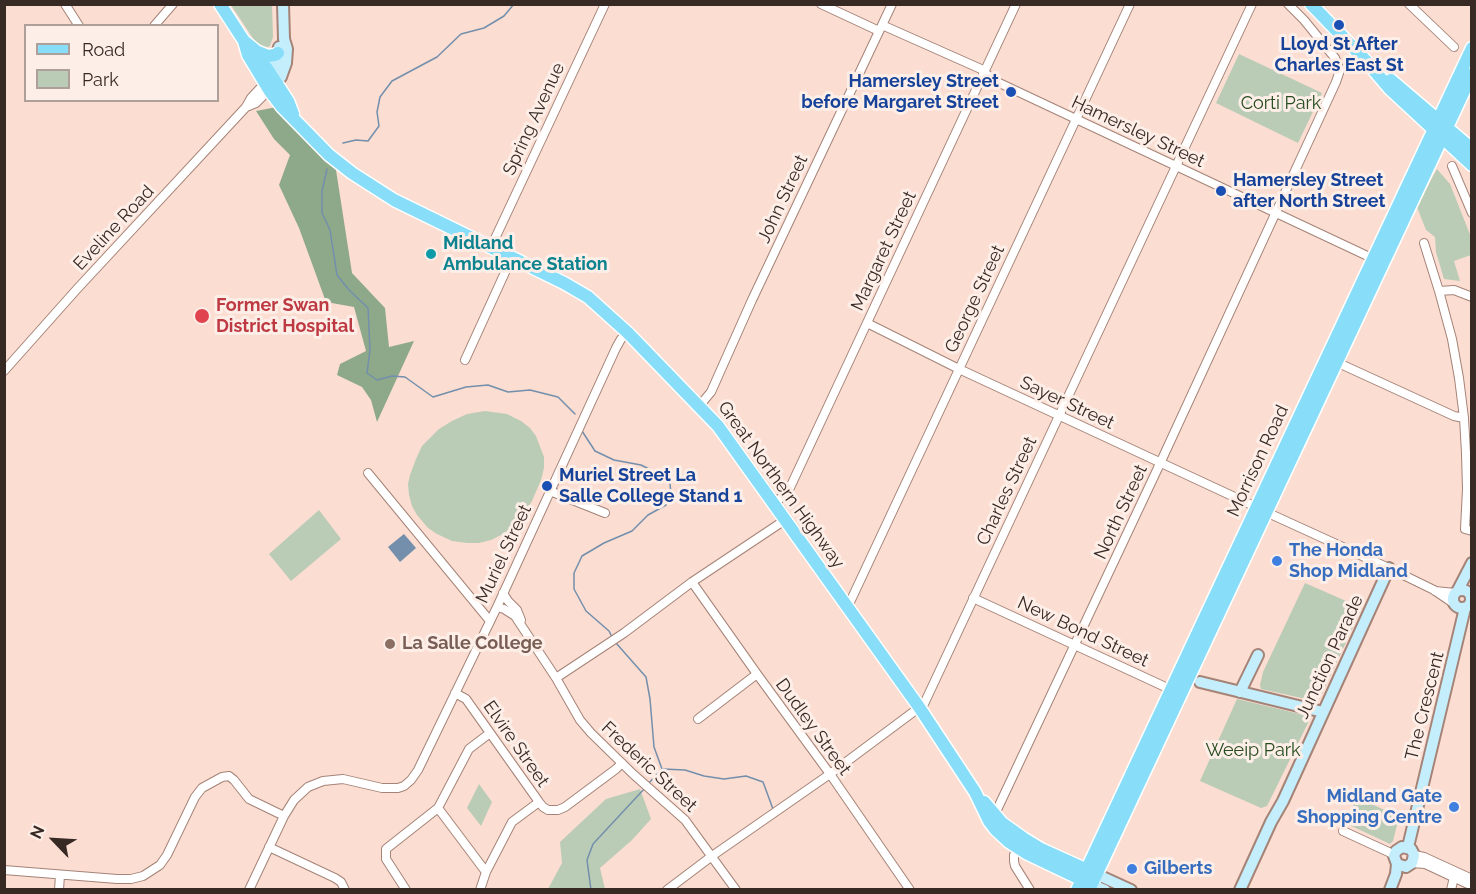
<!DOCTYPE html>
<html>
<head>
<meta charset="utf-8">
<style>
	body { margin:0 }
	#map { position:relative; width:1476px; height:894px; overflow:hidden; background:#fbddd2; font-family:Raleway,sans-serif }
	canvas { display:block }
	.frame { position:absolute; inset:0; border:6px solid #372924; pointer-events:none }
	.legend { position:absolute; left:24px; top:24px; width:195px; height:78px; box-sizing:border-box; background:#fdeee8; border:2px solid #ae9f9a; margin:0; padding:8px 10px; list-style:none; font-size:18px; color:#372924 }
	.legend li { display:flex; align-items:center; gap:12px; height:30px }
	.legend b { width:30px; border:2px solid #ae9f9a }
	.north { position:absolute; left:24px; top:810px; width:60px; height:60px; -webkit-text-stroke:4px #fdeee8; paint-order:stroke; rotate:295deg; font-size:16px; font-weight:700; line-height:24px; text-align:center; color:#372924 }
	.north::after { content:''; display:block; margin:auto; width:21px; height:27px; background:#372924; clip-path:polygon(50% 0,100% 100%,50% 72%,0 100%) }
</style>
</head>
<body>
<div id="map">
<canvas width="1476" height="894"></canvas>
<div class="frame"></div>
<ul class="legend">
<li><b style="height:8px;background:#88ddf9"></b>Road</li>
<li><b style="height:16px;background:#baccb6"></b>Park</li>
</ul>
<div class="north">N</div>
</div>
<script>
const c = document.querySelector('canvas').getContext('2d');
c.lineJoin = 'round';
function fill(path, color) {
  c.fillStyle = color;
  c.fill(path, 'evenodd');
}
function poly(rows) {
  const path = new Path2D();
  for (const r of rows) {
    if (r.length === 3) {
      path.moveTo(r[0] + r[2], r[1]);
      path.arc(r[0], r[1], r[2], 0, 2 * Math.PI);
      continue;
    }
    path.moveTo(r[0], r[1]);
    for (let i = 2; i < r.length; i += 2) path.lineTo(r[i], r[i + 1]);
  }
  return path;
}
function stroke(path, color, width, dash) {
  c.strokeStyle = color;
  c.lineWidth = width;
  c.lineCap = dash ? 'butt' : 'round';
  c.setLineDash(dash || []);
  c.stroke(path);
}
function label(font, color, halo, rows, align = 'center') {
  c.font = font + ' Raleway,sans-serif';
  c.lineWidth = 6;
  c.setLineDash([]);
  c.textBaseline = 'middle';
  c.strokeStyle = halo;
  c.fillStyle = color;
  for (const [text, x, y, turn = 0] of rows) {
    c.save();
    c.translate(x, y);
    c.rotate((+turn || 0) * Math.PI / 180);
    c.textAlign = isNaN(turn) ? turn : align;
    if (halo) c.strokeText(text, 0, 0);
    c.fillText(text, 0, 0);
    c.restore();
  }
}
fill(poly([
	[231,5,272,5,273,37,270,46,263,49,258,46],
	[1239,54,1322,93,1298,143,1216,103],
	[1437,169,1450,184,1471,237,1471,255,1454,261,1460,281,1444,279,1436,252,1435,237,1426,230,1417,207,1433,176],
	[485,411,507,414,521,421,530,428,536,436,544,457,544,468,541,480,532,501,523,515,510,529,501,535,491,540,479,543,467,543,452,541,437,534,428,528,417,515,412,506,409,495,408,484,410,475,416,459,422,446,439,429,452,421,467,414],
	[319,510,341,539,291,581,269,554],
	[1305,583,1362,608,1320,698,1315,701,1261,689,1260,685,1263,672],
	[1237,699,1304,715,1309,721,1267,806,1261,808,1200,781],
	[479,784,492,802,481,826,467,808],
	[640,789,651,819,632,840,600,868,605,889,548,889,562,863,560,842,606,799],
	[1357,797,1399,817,1393,841,1390,844,1345,823]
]), '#baccb6');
fill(poly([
	[277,107,336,170,352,273,385,308,389,347,414,341,377,422,371,400,362,387,337,375,340,364,366,351,354,307,326,302,299,228,279,185,290,155,274,139,256,111]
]), '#8ea989');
fill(poly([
	[404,534,416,548,400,562,388,547]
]), '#738fac');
stroke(poly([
	[343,143,356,140,368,141,379,126,377,112,380,97,392,81,437,57,461,34,484,28,504,16,514,4],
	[327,169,322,191,322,213,330,230,337,275,349,290,368,308,370,350,367,373,377,380,392,376,405,377,433,397,466,387,488,385,508,392,530,390,558,397,575,414],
	[582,431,595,451,614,460,641,465,657,473,670,484,671,494,666,505,648,515,632,531,604,543,582,556,574,573,574,589,586,611,609,631,612,637],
	[616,643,646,677,650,699,654,747,662,769],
	[663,769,685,770,704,776,724,779,746,776,763,782,773,809],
	[648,784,661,770],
	[591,890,587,860,593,844,645,788]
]), '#738fac', 1.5);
const street = poly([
	[65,4,79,26],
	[821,4,879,31],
	[1409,4,1454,47],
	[882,25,981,69,993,80,1376,260],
	[154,26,173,4],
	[246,107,256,103,269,90],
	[1452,166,1472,213],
	[1424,243,1439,291,1452,339,1459,378,1464,418,1466,453,1467,489,1465,529,1472,531],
	[491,247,605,4],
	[1439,291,1454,290,1472,297],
	[867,323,959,369,1256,507],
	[465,360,512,257],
	[1334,361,1454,416,1464,418],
	[4,371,77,289,246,107,251,98,265,83],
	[700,405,711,392,752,300,892,4],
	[368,473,490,621],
	[550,491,605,513],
	[773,503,787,494,1016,4],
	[1266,512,1393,570,1434,590,1453,603],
	[692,582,757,674,830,774,910,890],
	[1435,591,1455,593],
	[503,593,508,601,517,610,521,620],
	[973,598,1174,691],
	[845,604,851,600,1130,4],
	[497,607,504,609,515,616,556,678,580,720,591,733,633,774,685,820,736,890],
	[556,678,624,633,692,582,785,520],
	[455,693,466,699,539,802,543,807,548,810,558,810,565,807,616,769,622,763],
	[698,719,757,674],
	[438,808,486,872],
	[992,817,995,814,1157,470,1336,82,1340,70,1335,58,1304,20,1288,4],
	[1343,831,1395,855],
	[1019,845,1014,855,1014,861,1015,866,1030,890],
	[269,847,335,878,341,882,345,890],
	[1414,855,1424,857,1472,879],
	[1412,863,1425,864,1472,886],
	[4,870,117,879,131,879,143,876,160,865,167,855,195,797,202,788,222,777,229,776,234,780,249,799,284,816],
	[59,890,60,875],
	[249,890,284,816,294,800,308,787,323,781,343,779,382,788,398,788,404,786,411,780,418,770,497,607,616,348,621,339,628,333],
	[406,890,386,859,386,849,438,808,469,749,490,733],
	[480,890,486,872,512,822,539,802],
	[667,890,712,856,830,774,924,704,1252,4],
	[1451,890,1454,877]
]);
const secondary = poly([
	[268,80,272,75,275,66,279,47],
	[271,89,281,77,286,63,287,49,284,39,283,4],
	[1462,599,9],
	[1458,590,1472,563],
	[1200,682,1323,712],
	[1240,692,1258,655],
	[1408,847,1465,608],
	[1096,874,1131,890],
	[1091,884,1105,890],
	[1240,890,1271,822,1283,801,1389,568],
	[1390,890,1396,874,1397,864,1394,856,1396,851,1402,847,1411,849,1414,855,1412,863,1406,867,1397,864]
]);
const primary = poly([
	[220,4,244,41,248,55,269,90,282,107,329,155,352,173,394,200,564,283,588,297,628,333,718,426,919,707,975,792,989,821,995,829,1009,842,1026,853,1091,884],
	[1311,4,1366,61,1390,89,1472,165],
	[244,41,255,50,288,101,293,114],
	[256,51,268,56,275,55,278,53],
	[1391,80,1472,149],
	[984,802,1002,823,1023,838,1041,849,1094,873],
	[1077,890,1472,48],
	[1089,890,1472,74]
]);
stroke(street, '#a58377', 10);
stroke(secondary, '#a58377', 14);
stroke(primary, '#fff', 15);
stroke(street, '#fff', 8);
stroke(secondary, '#c4eefc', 10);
stroke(primary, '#88ddf9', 12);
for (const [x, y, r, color] of [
	[1339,25,6,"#1a4fb4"],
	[1011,92,6,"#1a4fb4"],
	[1221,191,6,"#1a4fb4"],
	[431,254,6,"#0f9aa8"],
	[202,316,8,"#e0444e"],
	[547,486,6,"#1a4fb4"],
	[1277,561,6,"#3f7fe0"],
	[390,644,6,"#8d6e63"],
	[1454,807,6,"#3f7fe0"],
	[1132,869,6,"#3f7fe0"]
]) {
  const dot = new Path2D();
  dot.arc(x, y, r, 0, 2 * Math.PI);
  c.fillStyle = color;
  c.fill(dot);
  stroke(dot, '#fdeee8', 2);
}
label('bold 18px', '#164399', '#fdeee8', [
	["Lloyd St After",1339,45,"center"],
	["Charles East St",1339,66,"center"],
	["Hamersley Street",999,82,"right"],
	["before Margaret Street",999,103,"right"],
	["Hamersley Street",1233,181],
	["after North Street",1233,202],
	["Muriel Street La",559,476],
	["Salle College Stand 1",559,497]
], 'left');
label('18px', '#254c1e', '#fdeee8', [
	["Corti Park",1281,104],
	["Weeip Park",1253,751]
]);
label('18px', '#372924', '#fdeee8', [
	["Spring Avenue",534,119,-65],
	["Hamersley Street",1138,132,25],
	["John Street",783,199,-65],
	["Eveline Road",114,228,-47],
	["Margaret Street",884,251,-65],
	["George Street",975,299,-65],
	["Sayer Street",1067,403,25],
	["Morrison Road",1258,461,-65],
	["Great Northern Highway",781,485,54],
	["Charles Street",1007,491,-65],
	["North Street",1121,512,-65],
	["Muriel Street",504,554,-65],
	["New Bond Street",1083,632,25],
	["Junction Parade",1330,657,-65],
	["The Crescent",1425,706,-76],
	["Dudley Street",813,727,54],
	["Elvire Street",516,744,55],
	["Frederic Street",649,767,43]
]);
label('bold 18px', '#0d838f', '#fdeee8', [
	["Midland",443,244],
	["Ambulance Station",443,265]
], 'left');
label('bold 18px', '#be3a42', '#fdeee8', [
	["Former Swan",216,306],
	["District Hospital",216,327]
], 'left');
label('bold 18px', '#366cbe', '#fdeee8', [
	["The Honda",1289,551],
	["Shop Midland",1289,572],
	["Midland Gate",1442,797,"right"],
	["Shopping Centre",1442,818,"right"],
	["Gilberts",1144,869]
], 'left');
label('bold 18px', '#785e54', '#fdeee8', [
	["La Salle College",402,644]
], 'left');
</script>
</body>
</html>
